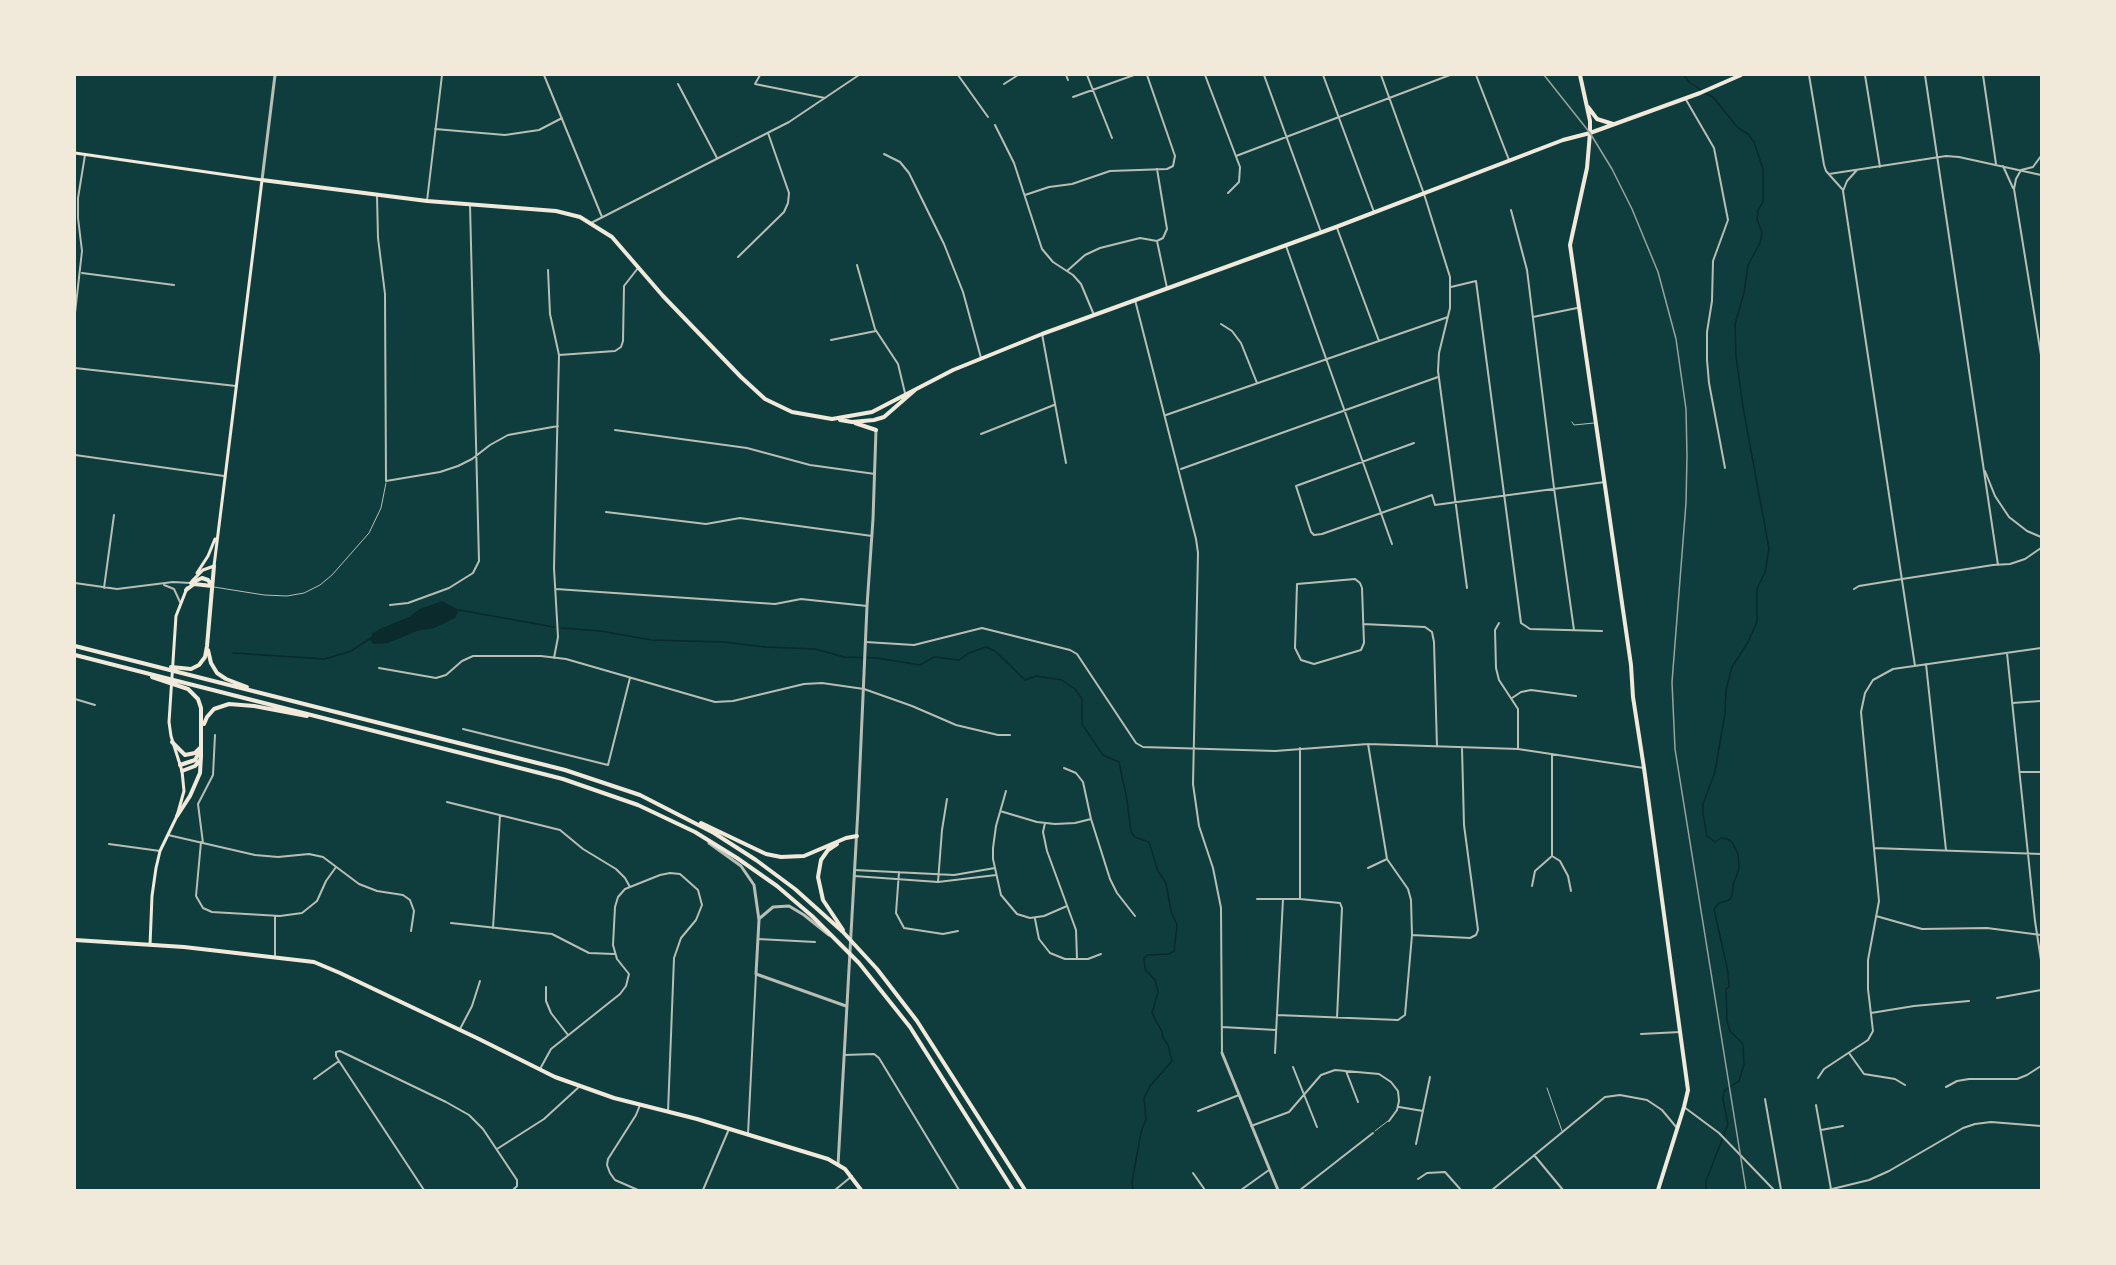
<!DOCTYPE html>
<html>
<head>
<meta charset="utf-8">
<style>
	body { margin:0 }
	#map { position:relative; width:2116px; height:1265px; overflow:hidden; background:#0f3d3e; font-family:"IBM Plex Sans",sans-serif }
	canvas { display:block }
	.frame { position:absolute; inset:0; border:76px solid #f1e9da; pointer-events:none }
</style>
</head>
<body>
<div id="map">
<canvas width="2116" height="1265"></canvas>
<div class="frame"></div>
</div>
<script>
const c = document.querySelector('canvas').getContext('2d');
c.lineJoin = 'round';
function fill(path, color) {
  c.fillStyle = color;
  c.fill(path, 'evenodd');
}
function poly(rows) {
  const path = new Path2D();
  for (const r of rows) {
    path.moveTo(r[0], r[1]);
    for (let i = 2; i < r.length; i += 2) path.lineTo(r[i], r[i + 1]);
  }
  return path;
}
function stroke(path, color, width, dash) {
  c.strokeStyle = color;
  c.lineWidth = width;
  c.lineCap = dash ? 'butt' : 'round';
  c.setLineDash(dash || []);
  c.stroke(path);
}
fill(poly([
	[442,601,459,610,455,618,434,628,417,631,388,643,373,644,370,639,373,633,382,628,409,617,420,609]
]), '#0a2a2b');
stroke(poly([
	[1684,75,1689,82,1701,90],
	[1705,93,1713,97,1738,128,1748,134,1754,142,1763,169,1763,202,1758,210,1757,219,1762,233,1760,243,1748,265,1744,293,1735,324,1736,357,1743,407,1769,549,1765,572,1757,589,1757,622,1748,642,1732,667,1726,690,1725,713,1715,772,1703,804,1703,814,1707,836,1715,842,1721,838,1727,839,1732,842,1738,854,1739,869,1733,885,1732,896,1729,900,1719,903,1714,909,1728,972,1729,987,1726,989,1727,1021,1730,1031,1743,1044,1744,1064,1739,1081,1724,1091,1723,1100,1728,1124,1706,1181,1706,1190],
	[459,610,554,627],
	[561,628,601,631,651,640,724,642,765,647,815,649,844,657,877,658,920,665,934,657,959,660,969,653,986,647,995,651,1025,680,1036,676,1062,680,1075,689,1082,699,1082,724,1103,755,1119,762,1127,800,1131,832,1135,837,1149,842,1158,871,1166,883,1171,911,1177,925,1174,951,1169,954,1148,955,1144,958,1145,969,1155,980,1157,987,1158,992,1152,1013,1162,1032,1163,1038,1168,1045,1172,1061,1150,1086,1144,1098,1146,1119,1141,1132,1132,1182,1133,1190],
	[233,653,325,659,351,651,371,638]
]), '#0a2a2b', 1.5);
stroke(poly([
	[1572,422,1574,425,1594,423],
	[214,587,264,595,287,596,304,593,320,585,332,575,369,533,381,508,386,483],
	[1547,1088,1562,1131],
	[1375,1131,1388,1121]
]), '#b8beb3', 1);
stroke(poly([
	[544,75,602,217],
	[760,75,755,84,825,98],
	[958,75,988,117],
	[1066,75,1068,80],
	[1087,75,1112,138],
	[1205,75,1240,167,1239,182,1228,193],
	[1264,75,1321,232],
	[1323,75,1374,212],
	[1381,75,1424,194,1450,277,1450,308,1439,353,1438,371,1467,588],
	[1476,75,1509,160],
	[1809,75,1824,165,1826,171,1843,190],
	[1865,75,1880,167],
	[1925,75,1998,565],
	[1983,75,1996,164],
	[678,84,717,158],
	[1004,84,1018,75],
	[1073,97,1134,75],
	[1685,98,1714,148,1728,220,1713,261,1712,301,1707,332,1707,360,1709,383,1725,468],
	[995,125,1014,163,1042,249,1053,262,1073,275,1081,284,1094,315],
	[435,129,505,135,539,130,562,118],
	[884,154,900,162,909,173,944,244,963,292,981,358],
	[1236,156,1450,75],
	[2041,156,2033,167,2021,170,2016,179,2014,189,2041,355],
	[2003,166,2013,188],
	[1157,169,1167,229,1163,238,1157,241],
	[1857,170,1847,181,1843,191,1915,666],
	[1829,174,1946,156,1959,157,2041,175],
	[1025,195,1049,187,1072,184,1110,171,1167,169,1173,166,1175,156,1147,75],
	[377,196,378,238,385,294,386,481,440,472,458,466,472,459,490,445,508,435,558,426],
	[427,201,442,75],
	[1511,210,1527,270,1554,488,1574,630],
	[591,223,789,122,859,75],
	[1337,228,1379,341],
	[1157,241,1167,288],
	[1286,246,1392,544],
	[738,257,784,212,788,203,789,193,768,133],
	[857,265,875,329,898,364,905,393],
	[548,270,550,314,559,355,554,568,558,637,554,658],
	[1067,271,1085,255,1100,248,1140,238,1157,241],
	[82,273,174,285],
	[1451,287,1476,281,1521,623,1530,629,1602,631],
	[1135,300,1196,539,1198,553,1193,784,1199,826,1213,868,1221,908,1222,1053],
	[75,313,82,251,78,218,78,198,85,155],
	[1533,317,1577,308],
	[1221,324,1232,331,1241,343,1257,383],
	[1042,334,1066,463],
	[831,340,876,331],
	[559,355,615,351,621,347,623,341,624,286,638,268],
	[75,368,236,386],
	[1166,415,1448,317],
	[615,430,747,448,810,465,875,474],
	[981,434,1054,405],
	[1414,443,1296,486,1311,532,1314,535,1322,534,1432,495,1435,505,1605,482],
	[75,455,224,476],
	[1181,469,1438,377],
	[1985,471,1995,496,2009,517,2027,531,2041,537],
	[606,512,706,524,740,518,872,536],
	[1355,579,1360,583,1362,588,1364,643,1361,650,1314,664,1301,660,1295,648,1297,584,1355,579],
	[75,583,117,589,173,582,191,583],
	[164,585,174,589,180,602],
	[104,588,114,515],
	[556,589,775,604,801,599,867,606],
	[1854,589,1859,586,1902,579,1993,565,2010,564,2025,559,2041,548],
	[390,605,408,603,449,588,473,573,479,561,470,205],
	[1499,623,1495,630,1496,668,1499,680,1518,709,1518,749],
	[1363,624,1425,627,1432,632,1434,642,1437,747],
	[866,642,914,645,982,628,1070,650,1077,654,1136,743,1143,747,1275,751,1368,744,1518,749,1644,768],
	[2007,653,2035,921,2041,960],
	[1926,664,1946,850],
	[379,668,436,678,446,675,462,661,473,656,541,656,566,659,715,702,733,701,804,684,822,683,864,689,912,706,956,725,998,735,1010,735],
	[1512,698,1521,692,1531,690,1576,696],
	[75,699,95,705],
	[2012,703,2041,701],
	[463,729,608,765,630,678],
	[1064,768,1076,773,1083,782,1091,819,1110,879,1117,893,1135,916],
	[2020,772,2041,772],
	[1006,791,996,826,993,848,993,859,1001,895,1017,914,1030,918,1044,916,1067,906],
	[447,802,560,830,583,849,616,869,625,878,630,887],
	[1000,811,1037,822,1055,824,1075,823,1091,819],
	[1045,823,1043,832,1047,851,1076,930,1077,959],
	[168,835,255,855,278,857,309,854,323,857,359,884,377,891,403,895,410,900,414,911,411,931],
	[201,842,196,896,203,908,212,912,280,916,302,913,317,901,326,881,336,867],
	[203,843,198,804,213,775,215,735],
	[109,844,160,851],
	[1874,848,2041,854],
	[1552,856,1552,754],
	[1552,856,1560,861,1568,876,1571,891],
	[1368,868,1387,859],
	[854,870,954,875,995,868],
	[899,872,896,913,904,928,943,934,958,931],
	[854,876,938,882,996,875],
	[938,882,942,830,947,799],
	[1532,886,1535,871,1552,856],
	[1300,898,1300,748],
	[1257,899,1300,899,1340,903,1342,908,1337,1018],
	[275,916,275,957],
	[1876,916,1922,929,1987,928,2041,935],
	[1035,919,1039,939,1050,953,1065,959,1088,959,1101,954],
	[451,923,552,934,589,953,614,954],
	[493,928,500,815],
	[1412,935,1470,938,1476,935,1478,930,1464,825,1462,748],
	[758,939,815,942],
	[546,987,546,1001,551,1013,568,1035],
	[1997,998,2041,990],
	[1871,1013,1914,1006,1969,1001],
	[1277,1015,1398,1020,1405,1015,1412,935,1411,900,1408,889,1387,859,1368,744],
	[1222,1027,1276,1030],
	[460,1029,472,1006,480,981],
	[1641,1034,1680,1032],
	[1275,1053,1283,899],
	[1849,1053,1864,1074,1895,1079,1905,1085],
	[844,1055,874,1054,879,1058,959,1190],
	[1293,1067,1317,1127],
	[540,1069,551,1049,620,994,626,986,629,974,617,959,613,945,615,907,618,897,625,889,660,875,670,873,680,874,698,890,702,905,696,920,681,938,674,958,668,1112],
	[1346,1071,1358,1102],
	[1818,1078,1824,1069,1868,1040,1873,1031,1868,989,1868,960,1879,901,1861,712,1865,693,1873,680,1893,669,2041,648],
	[314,1079,339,1061],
	[1946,1087,1957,1081,1969,1079,2017,1079,2027,1075,2041,1066],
	[1765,1099,1781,1190],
	[1816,1105,1831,1189],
	[1399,1107,1423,1111],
	[1684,1107,1719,1133,1774,1190],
	[1198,1111,1239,1095],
	[1251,1126,1289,1112,1321,1075,1335,1070,1379,1074,1391,1082,1398,1091,1399,1101,1397,1110,1389,1121],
	[1821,1130,1843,1126],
	[748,1134,756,974],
	[1416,1144,1430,1077],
	[497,1149,544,1119,580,1086],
	[1534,1155,1563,1190],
	[1193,1173,1205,1190],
	[1418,1179,1427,1173,1445,1172,1461,1190],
	[424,1190,339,1061,336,1056,336,1052,340,1051,446,1102,469,1115,483,1129,517,1180,517,1186,513,1190],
	[638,1190,615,1180,610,1173,607,1165,608,1159,636,1115,640,1105],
	[703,1190,729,1129],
	[835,1190,852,1176],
	[1241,1190,1269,1170],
	[1300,1190,1373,1133],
	[1492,1190,1605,1097,1620,1095,1647,1100,1662,1110,1677,1128],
	[1828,1190,1869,1180,1889,1171,1963,1128,1975,1124,1991,1122,2041,1126]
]), '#b8beb3', 2);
stroke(poly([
	[262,180,275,75],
	[709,843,741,866,754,885,759,920,756,974,846,1006],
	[760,918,773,907,789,906,804,915,829,935],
	[1222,1053,1278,1190],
	[838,1165,858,809,867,606,873,519,876,430]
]), '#b8beb3', 3);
stroke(poly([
	[75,153,262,180,214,566,203,570,192,581],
	[197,573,208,556,215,539],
	[150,945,152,896,156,868,160,851,177,816,184,791,182,771,171,736,169,722,176,616,187,588]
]), '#f1e9da', 3);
stroke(poly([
	[1580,75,1590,121,1590,133,1587,168,1570,245,1631,665,1633,697,1644,768,1688,1090,1684,1107,1658,1190],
	[1588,107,1597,119,1613,124],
	[262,180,427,201,556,211,580,217,612,237,663,296,741,377,765,399,792,412,832,419],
	[832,419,872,412,953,370,1042,334,1336,227,1563,140,1590,133,1700,93,1741,75],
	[840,420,852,422,874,420,884,417,915,390],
	[855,423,876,430],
	[75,940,184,947,314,962,340,973,479,1039,555,1077,614,1098,697,1119,828,1159,845,1169,861,1190]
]), '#f1e9da', 4);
stroke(poly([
	[191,583,202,578,208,580,212,586],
	[186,590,194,584,212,586],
	[75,646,565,770,640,795,714,833,756,860,795,889,843,932,877,969,917,1021,1025,1190],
	[208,650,211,663,217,673,226,679,247,687],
	[75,655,563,779,638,805,695,832,737,858,777,886,812,916,859,963,910,1027,1013,1190],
	[171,667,191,669,199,665,205,657,207,646,214,566],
	[152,677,188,689,198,699,201,708,201,756,200,773,190,796,177,816],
	[204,724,207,717,214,709,229,704,254,706,307,716],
	[172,742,185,755,195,753,200,748],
	[180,765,195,760,200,751],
	[182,771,195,766,201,759],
	[701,823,766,854,781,857,804,856,846,838,857,836],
	[837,844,828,850,821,860,818,877,823,900,843,930]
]), '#f1e9da', 4);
stroke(poly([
	[1544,75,1590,133,1612,169,1632,209,1658,272,1676,339,1686,409,1687,456,1686,503,1672,682,1675,749,1746,1190]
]), '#97a49c', 1.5);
</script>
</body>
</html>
